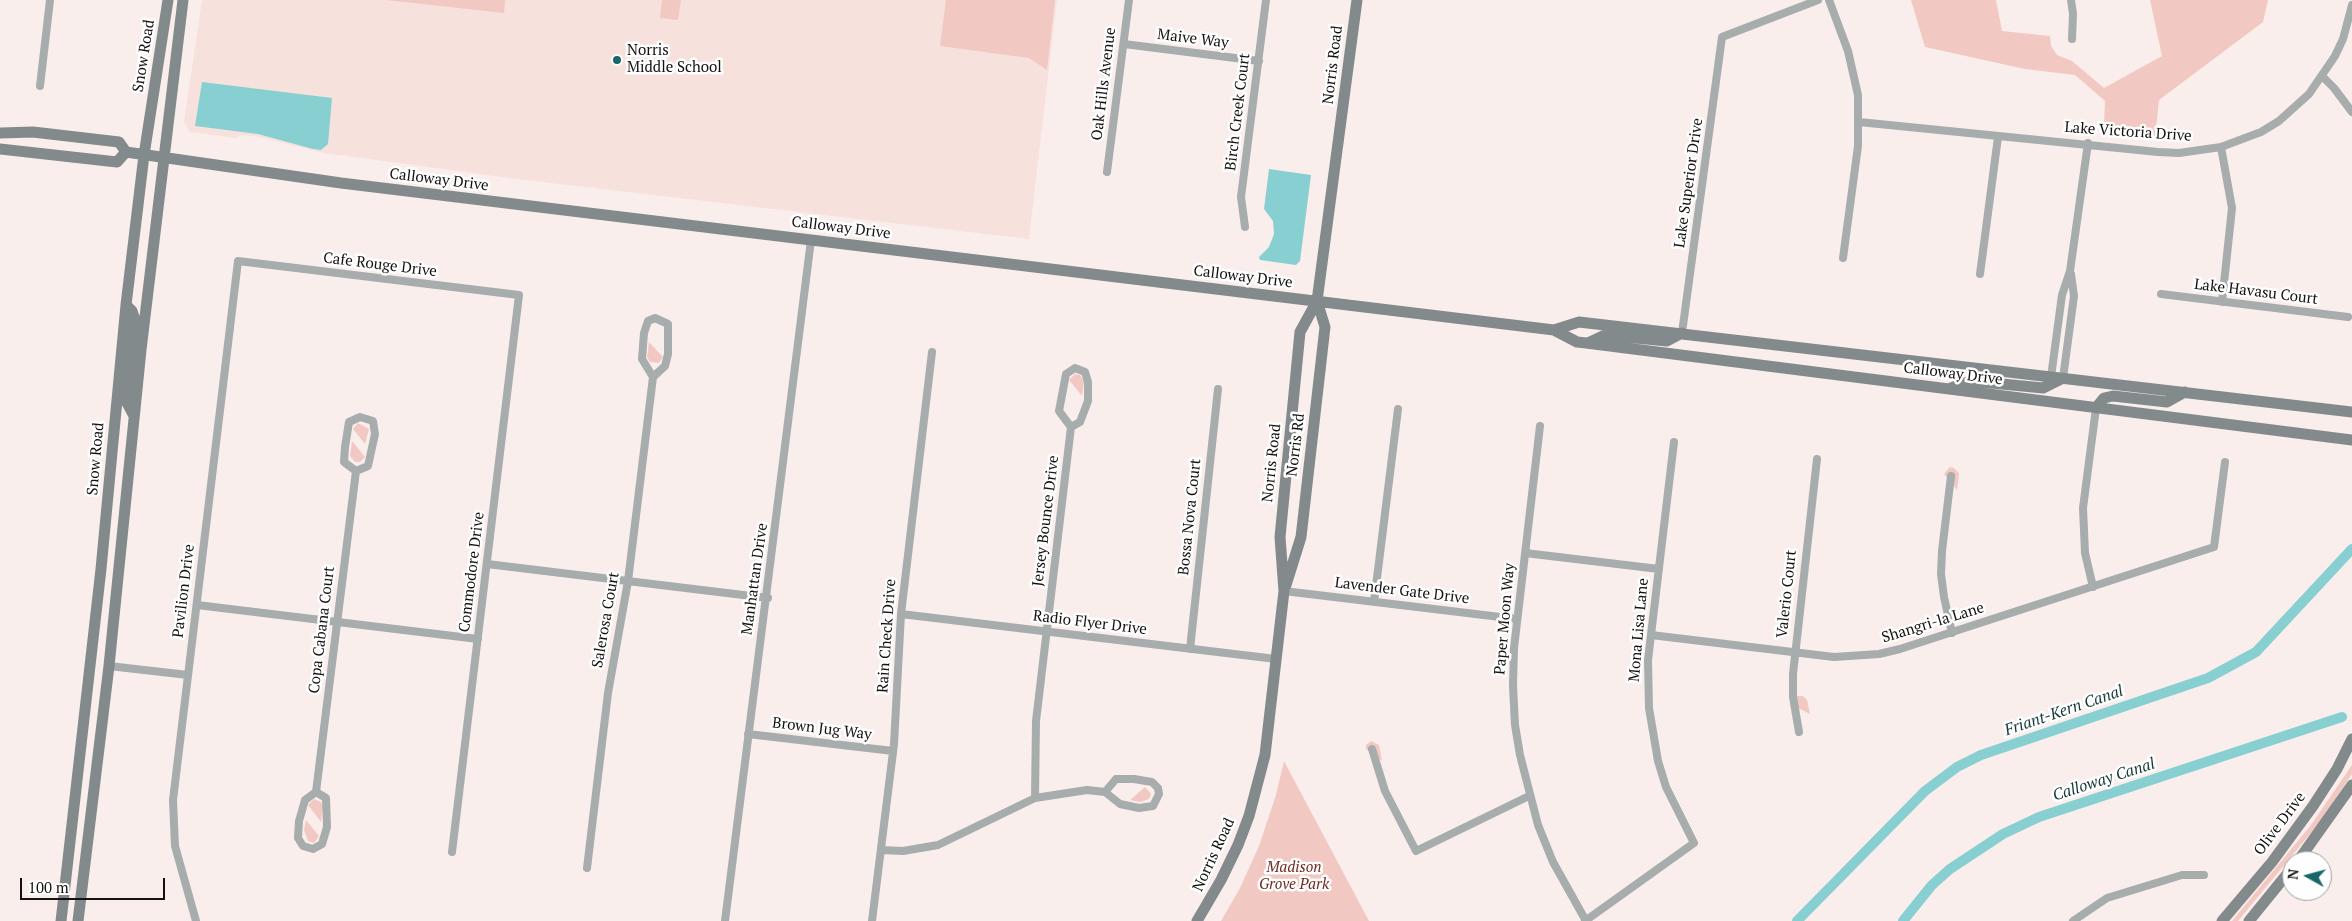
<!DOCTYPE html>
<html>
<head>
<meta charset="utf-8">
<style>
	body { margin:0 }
	#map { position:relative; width:2352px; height:921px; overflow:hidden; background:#faeeec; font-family:"PT Serif",serif }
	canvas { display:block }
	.north { position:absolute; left:2282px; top:851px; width:50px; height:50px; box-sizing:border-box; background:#fefefe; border:1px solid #a09f9f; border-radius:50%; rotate:277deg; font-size:14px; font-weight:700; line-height:20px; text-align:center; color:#141110 }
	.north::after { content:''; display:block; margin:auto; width:18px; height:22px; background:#176668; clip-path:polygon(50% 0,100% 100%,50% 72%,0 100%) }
	.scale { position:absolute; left:20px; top:878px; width:145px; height:22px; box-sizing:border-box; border:2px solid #141110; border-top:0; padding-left:6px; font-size:15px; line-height:18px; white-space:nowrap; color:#141110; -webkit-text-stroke:4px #fefefe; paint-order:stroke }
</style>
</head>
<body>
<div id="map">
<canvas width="2352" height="921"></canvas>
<div class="north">N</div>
<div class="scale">100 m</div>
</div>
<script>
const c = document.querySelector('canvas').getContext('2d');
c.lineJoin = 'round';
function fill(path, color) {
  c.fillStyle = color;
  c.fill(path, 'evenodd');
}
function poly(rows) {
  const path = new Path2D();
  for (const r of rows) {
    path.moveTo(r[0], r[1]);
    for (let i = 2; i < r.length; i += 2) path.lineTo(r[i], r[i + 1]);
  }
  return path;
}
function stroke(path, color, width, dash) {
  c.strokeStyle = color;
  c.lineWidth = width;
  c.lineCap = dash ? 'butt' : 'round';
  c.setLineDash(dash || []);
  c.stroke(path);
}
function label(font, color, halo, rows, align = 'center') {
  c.font = font + ' "PT Serif",serif';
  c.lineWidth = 5;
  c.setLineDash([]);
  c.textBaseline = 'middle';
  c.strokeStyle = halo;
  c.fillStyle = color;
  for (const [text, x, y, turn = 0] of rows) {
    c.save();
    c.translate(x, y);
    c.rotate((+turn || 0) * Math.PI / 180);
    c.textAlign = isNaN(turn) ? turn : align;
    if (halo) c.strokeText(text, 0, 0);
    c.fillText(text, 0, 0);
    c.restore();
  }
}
fill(poly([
	[202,0,1057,0,1029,239,517,179,324,153,255,136,240,135,236,138,190,132,184,122]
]), '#f6e1dd');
fill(poly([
	[386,0,505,0,504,13],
	[662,0,681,0,678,20,660,18],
	[946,0,1055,0,1047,70,1029,58,940,46],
	[1911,0,1996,0,2002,31,2050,36,2051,46,2057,55,2072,61,2104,88,2162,56,2150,0,2268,0,2263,22,2159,100,2155,138,2107,131,2104,125,2105,101,2075,75,2025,69,1925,47],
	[649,342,663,357,659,363,650,362,647,357],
	[1075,374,1080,375,1084,381,1082,396,1069,380],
	[358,423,369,429,365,444,353,429],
	[352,441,365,457,360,462,355,462,350,456],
	[1950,467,1954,468,1959,473,1957,490,1944,474],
	[1797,696,1803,696,1807,700,1810,714,1792,705],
	[1371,741,1379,745,1382,761,1366,749,1366,745],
	[1284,761,1369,921,1221,921,1240,888,1259,846,1276,795],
	[2352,765,2352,774,2319,823,2238,921,2232,921,2311,825],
	[1145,787,1151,794,1149,799,1140,802,1130,800],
	[314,799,321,802,323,806,321,822,308,805],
	[306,820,319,836,314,843,308,841,304,830]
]), '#f2c8c2');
fill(poly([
	[202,82,332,98,328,144,321,150,313,149,258,134,195,126],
	[1269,169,1311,175,1300,261,1296,265,1260,260,1259,257,1269,247,1274,234,1273,221,1264,209]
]), '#88cfd1');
stroke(poly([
	[1797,921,1925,791,1957,767,1981,755,2208,678,2256,652,2352,549],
	[1903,921,1932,885,1950,869,2003,834,2039,817,2342,717]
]), '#88cfd1', 10);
stroke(poly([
	[1829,0,1848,51,1858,95,1858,146,1843,258],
	[2071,0,2073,14,2072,39],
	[1124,44,1259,61],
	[2323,77,2334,88,2352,112],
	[40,86,50,0],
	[1859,122,2158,152,2179,153,2221,147,2261,132,2279,121,2309,94,2335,56,2343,39,2352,5],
	[2221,147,2232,208,2222,302],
	[1107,172,1129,0],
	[1245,227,1241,197,1266,0],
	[1980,274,1998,137],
	[2161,294,2348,317],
	[1682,333,1722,37,1818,0],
	[2051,377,2062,295,2070,271,2088,143],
	[2063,378,2074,296,2071,274],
	[1540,426,1514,648,1513,686,1515,725,1520,755,1538,825,1553,862,1586,921],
	[1951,476,1942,551,1941,574,1944,597,1952,633],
	[1525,553,1659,569],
	[487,564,768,598],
	[2093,587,2085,553,2083,508,2096,408],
	[1284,591,1517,619],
	[1374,602,1398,409],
	[197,605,478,639],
	[901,614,1276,659],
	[1651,635,1834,657,1879,654,1900,649,2214,547,2225,462],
	[1190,649,1218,389],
	[109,666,188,675],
	[1799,732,1793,697,1793,674,1817,459],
	[748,734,893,751],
	[1372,749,1385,791,1416,851,1529,796],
	[316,792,326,798,327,827,322,844,313,849,303,846,298,838,299,821,305,800,316,792,356,471,344,462,345,447,349,422,360,417,373,421,375,434,368,466,356,471],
	[1035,798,1036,721,1071,427,1080,422,1088,401,1088,382,1085,372,1075,368,1066,374,1059,411,1071,427],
	[881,850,903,851,938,845,1035,798,1087,790,1105,792,1120,804,1139,808,1153,806,1159,794,1158,788,1152,782,1134,779,1116,779,1105,792],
	[587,868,608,693,628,581,653,377,665,366,668,354,668,324,655,318,648,321,644,333,642,359,653,377],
	[196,921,175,846,173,800,238,261,519,295,452,852],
	[725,921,811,240],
	[872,921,894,744,901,614,932,352],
	[1585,921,1694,843,1666,787,1658,761,1649,708,1648,660,1674,442],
	[2073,921,2107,898,2182,875,2204,875]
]), '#a7acac', 8);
stroke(poly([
	[0,133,33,132,119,142,126,152,341,183,1554,330,1577,342,1586,343,2352,440],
	[0,149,117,162,126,152],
	[126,305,132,311,135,320,126,401,134,416],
	[1554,330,1579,322,2352,412],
	[1588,343,1605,335,1667,341,1682,333],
	[1951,388,1971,381,2043,388,2063,378],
	[2096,408,2104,398,2113,396,2167,402,2185,392],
	[1286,585,1301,537,1325,327,1317,301],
	[2298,861,2352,785],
	[61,921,101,569,126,305,144,155,168,0],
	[78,921,109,666,141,350,183,0],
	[1197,921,1221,880,1238,845,1249,816,1265,755,1284,591,1280,537,1300,332,1317,301,1357,0],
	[2222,921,2272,862,2313,806,2337,769,2352,739],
	[2249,921,2292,868]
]), '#838a8b', 11);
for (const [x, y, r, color] of [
	[617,60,5,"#176668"]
]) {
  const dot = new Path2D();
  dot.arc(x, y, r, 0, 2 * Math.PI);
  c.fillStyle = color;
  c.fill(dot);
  stroke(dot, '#fefefe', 2);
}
label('15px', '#141110', '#fefefe', [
	["Maive Way",1193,39,7],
	["Snow Road",144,56,-81],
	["Norris Road",1333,65,-83],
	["Oak Hills Avenue",1104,84,-83],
	["Birch Creek Court",1238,112,-83],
	["Lake Victoria Drive",2128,132,4],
	["Calloway Drive",439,180,7],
	["Lake Superior Drive",1689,183,-82],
	["Calloway Drive",841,228,7],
	["Cafe Rouge Drive",380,265,7],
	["Calloway Drive",1243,277,7],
	["Lake Havasu Court",2256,292,7],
	["Calloway Drive",1953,374,7],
	["Norris Rd",1296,445,-83],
	["Snow Road",96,459,-85],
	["Norris Road",1272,463,-84],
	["Bossa Nova Court",1190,517,-84],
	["Jersey Bounce Drive",1046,521,-83],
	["Commodore Drive",472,572,-83],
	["Manhattan Drive",755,579,-82],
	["Pavilion Drive",184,591,-83],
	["Lavender Gate Drive",1402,591,7],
	["Valerio Court",1787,594,-84],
	["Paper Moon Way",1505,619,-85],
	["Salerosa Court",606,620,-80],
	["Radio Flyer Drive",1090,623,7],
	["Shangri-la Lane",1933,623,-17],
	["Copa Cabana Court",322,630,-83],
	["Mona Lisa Lane",1639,630,-85],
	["Rain Check Drive",887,636,-86],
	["Brown Jug Way",822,729,7],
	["Olive Drive",2280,824,-53],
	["Norris Road",1214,855,-65]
]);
label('15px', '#141110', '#fefefe', [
	["Norris",627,51],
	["Middle School",627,68]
], 'left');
label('italic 15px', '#702a22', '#fefefe', [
	["Madison",1294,868],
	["Grove Park",1294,885]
]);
label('italic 16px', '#16393a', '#fefefe', [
	["Friant-Kern Canal",2064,711,-19],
	["Calloway Canal",2104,780,-18]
]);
</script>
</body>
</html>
